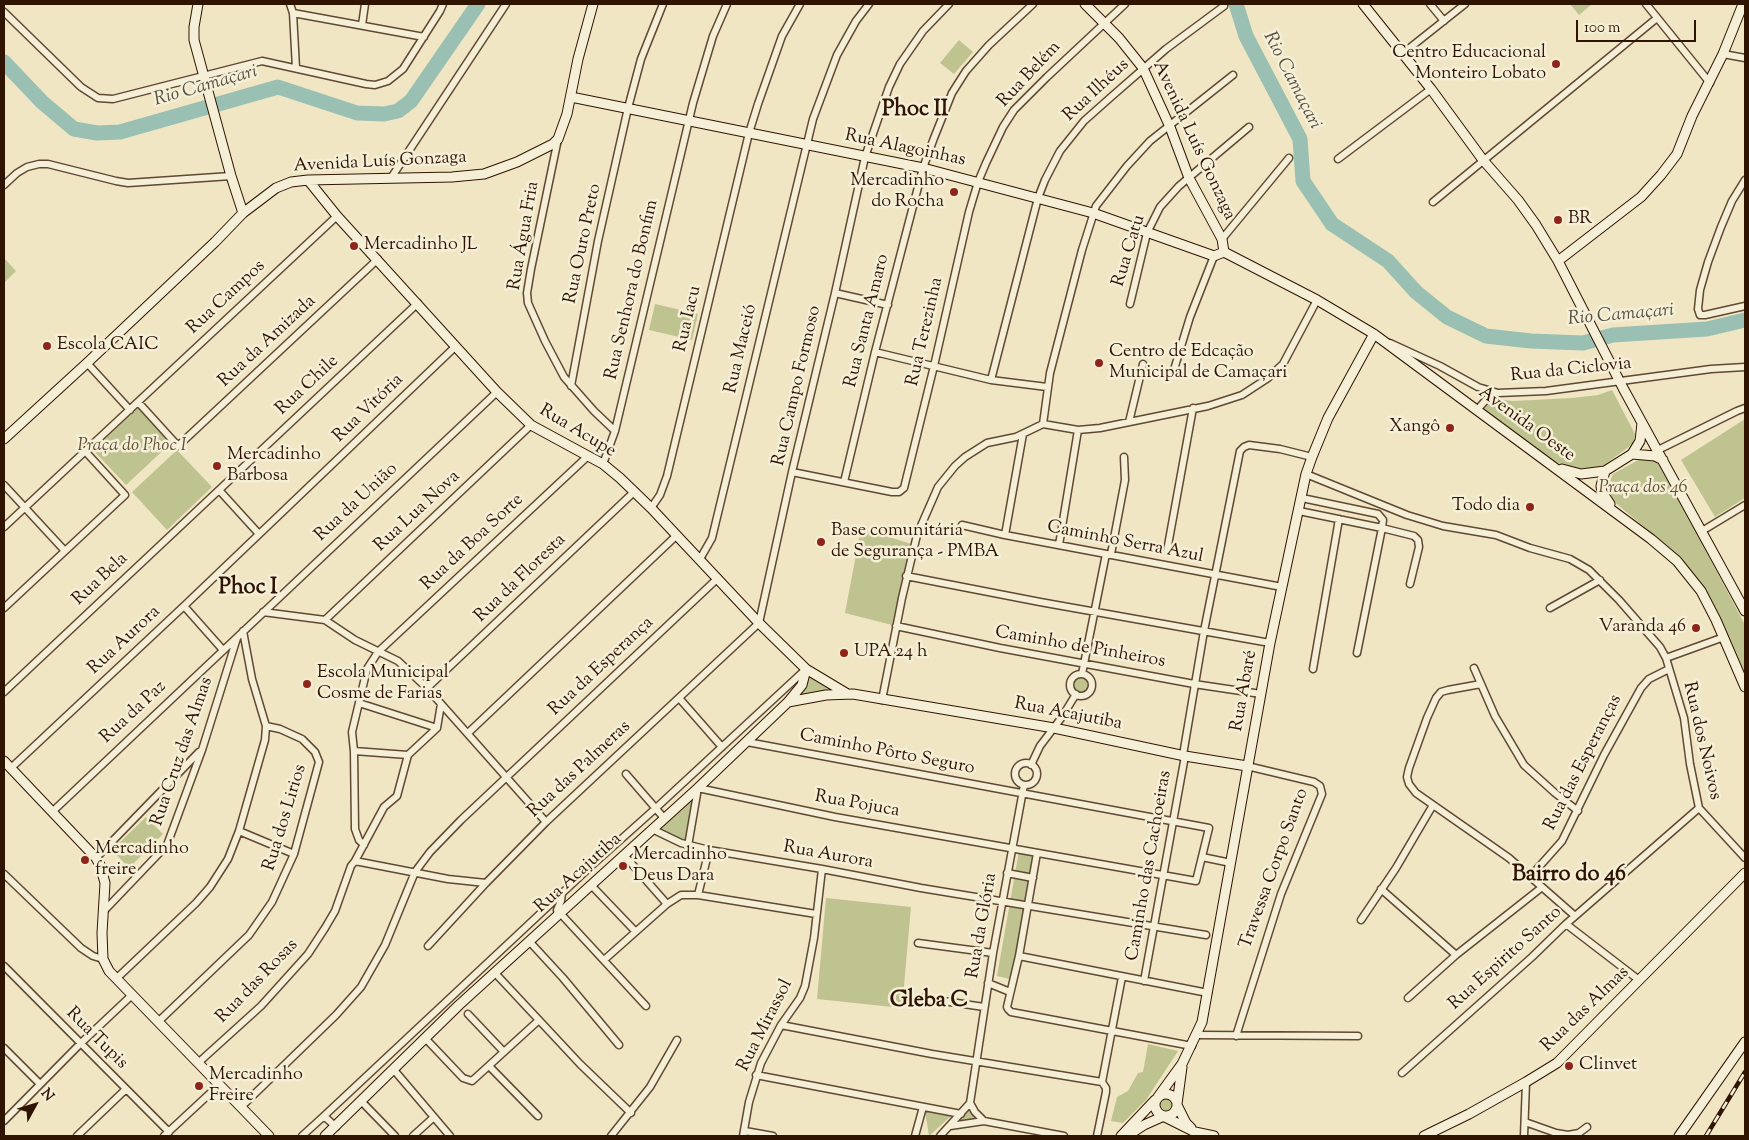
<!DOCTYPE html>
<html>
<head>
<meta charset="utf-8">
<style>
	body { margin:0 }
	#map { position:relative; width:1749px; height:1140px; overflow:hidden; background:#f0e6c3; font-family:"Sorts Mill Goudy",serif }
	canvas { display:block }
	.frame { position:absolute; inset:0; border:5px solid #301402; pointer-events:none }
	.north { position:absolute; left:10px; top:1080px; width:50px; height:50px; -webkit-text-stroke:4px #f5efd8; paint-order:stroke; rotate:51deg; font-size:14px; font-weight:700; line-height:20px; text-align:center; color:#301402 }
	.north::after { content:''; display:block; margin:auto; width:18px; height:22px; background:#301402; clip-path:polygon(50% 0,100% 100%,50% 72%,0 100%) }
	.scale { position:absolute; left:1576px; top:20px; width:120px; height:22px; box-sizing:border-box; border:2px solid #301402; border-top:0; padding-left:6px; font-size:15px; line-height:18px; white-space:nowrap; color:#301402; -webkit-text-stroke:4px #f5efd8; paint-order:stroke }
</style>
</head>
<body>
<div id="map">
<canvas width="1749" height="1140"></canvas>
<div class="frame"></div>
<div class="north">N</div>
<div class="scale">100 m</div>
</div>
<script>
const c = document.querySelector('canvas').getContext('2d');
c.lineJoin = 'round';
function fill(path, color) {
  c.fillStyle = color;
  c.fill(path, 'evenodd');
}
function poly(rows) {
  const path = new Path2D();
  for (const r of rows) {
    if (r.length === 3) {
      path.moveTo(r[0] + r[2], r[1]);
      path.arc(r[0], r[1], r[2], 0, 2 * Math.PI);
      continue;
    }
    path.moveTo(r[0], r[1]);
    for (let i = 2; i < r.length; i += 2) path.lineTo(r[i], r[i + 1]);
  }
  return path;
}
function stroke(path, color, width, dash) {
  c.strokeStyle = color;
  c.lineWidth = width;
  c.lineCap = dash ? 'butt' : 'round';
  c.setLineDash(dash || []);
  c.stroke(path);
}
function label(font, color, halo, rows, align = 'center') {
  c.font = font + ' "Sorts Mill Goudy",serif';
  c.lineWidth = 5;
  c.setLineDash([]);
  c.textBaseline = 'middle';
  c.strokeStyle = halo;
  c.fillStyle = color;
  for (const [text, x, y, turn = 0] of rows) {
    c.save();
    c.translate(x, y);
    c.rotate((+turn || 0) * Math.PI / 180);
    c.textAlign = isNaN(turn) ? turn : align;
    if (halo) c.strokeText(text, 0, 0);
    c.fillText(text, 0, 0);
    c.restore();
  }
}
fill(poly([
	[1570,4,1592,4,1579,15],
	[959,40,973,52,954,74,940,63],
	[4,258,16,271,4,283],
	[655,304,698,314,692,340,649,330],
	[1612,390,1635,434,1634,443,1604,465,1590,469,1569,468,1556,462,1483,410,1494,399,1514,401,1572,398,1598,395],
	[138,408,171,443,126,485,93,450],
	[1745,419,1745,498,1715,517,1681,460],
	[177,450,212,487,167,530,132,492],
	[1642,458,1653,459,1662,468,1745,625,1745,678,1707,593,1682,559,1611,499,1608,486,1613,474],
	[861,528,911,544,892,625,845,613],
	[809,672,840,691,790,701],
	[1081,684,8],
	[697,788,690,843,653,829],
	[146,817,163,834,129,868,112,850],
	[1019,851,1034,853,1014,980,997,976],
	[826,898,911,907,902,1008,817,999],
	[1148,1044,1178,1051,1146,1100,1123,1123,1111,1121,1117,1097,1128,1091,1138,1073,1143,1072],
	[1166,1106,10],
	[970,1108,980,1119,957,1121],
	[925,1111,951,1116,929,1136]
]), '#bec390');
stroke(poly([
	[1236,4,1246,36,1300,139,1303,181,1332,224,1388,261,1416,292,1447,317,1486,336,1531,341,1583,343,1613,335,1707,329,1745,320],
	[4,62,42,102,74,129,97,133,120,132,278,87,357,113,384,114,398,111,411,101,478,4]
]), '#9ac0b3', 15);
const street = poly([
	[290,4,293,13,296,68],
	[1430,4,1444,21],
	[1646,4,1710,83],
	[4,12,81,87,98,98,113,99,262,61,366,84,375,85,388,81,403,69,440,11,443,4],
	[293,13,424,37],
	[362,25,365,4],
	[1402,54,1465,4],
	[1723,54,1745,58],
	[558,139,531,269,527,293,528,303,545,341,564,377,594,411,615,431],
	[1338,159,1431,89],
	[391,178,506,4],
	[1745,180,1732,201,1721,227,1708,262,1700,290,1698,309,1700,315,1705,315,1745,306],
	[4,185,17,173,27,167,39,164,48,164,116,181,128,183,231,176],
	[1433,202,1657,18],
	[1222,239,1289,158],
	[835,293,888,305],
	[1130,304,1147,233,1160,207,1179,186,1249,127],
	[1390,343,1440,366,1478,387,1498,393,1546,391,1711,369,1745,367],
	[875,352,991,380,1047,387],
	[87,363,130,410],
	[1173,373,1190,317,1214,256],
	[991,380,1038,198,1045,180,1060,151,1084,121,1111,97,1166,49,1224,6],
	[571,386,598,241,628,108,641,59,663,4],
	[138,402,178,446,378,259],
	[1477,410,1493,392],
	[1129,422,1143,364],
	[1043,424,1050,373,1082,250,1096,206,1127,166,1150,141,1233,75],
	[1658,450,1737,411,1745,408],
	[603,464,615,431,693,103,713,36,727,4],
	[792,472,892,492,899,492,904,488,934,366,969,212,978,182,986,163,1003,127,1014,110,1047,77,1125,4],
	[1306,474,1407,515,1443,526,1496,535,1530,548,1570,559,1589,570,1619,600,1660,647,1666,658,1684,718,1690,764,1699,808,1745,858],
	[844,482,875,352,923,168,934,138,952,93,966,71,989,45,1033,4],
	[4,485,65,551],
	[219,490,259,534],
	[651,508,660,495,667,476,749,133,758,104,782,36,800,4],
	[1299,511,1382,528,1383,520,1378,514,1302,498],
	[962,525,1005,535,1282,587],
	[4,527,337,216],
	[1702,531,1745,505],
	[1005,535,1023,434],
	[1059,545,1078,430],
	[1167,551,1193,408],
	[1111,554,1125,480,1124,457],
	[700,559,712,538,813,119,837,55,856,21,869,4],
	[906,576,1040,602,1270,643],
	[184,606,223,650],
	[4,608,125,495,85,451],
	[1550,608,1600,580],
	[263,612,325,620,355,640,398,661,427,688,546,822],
	[325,620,531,425],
	[896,626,1000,648,1194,684,1261,694],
	[1357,653,1382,528,1414,536,1418,540,1419,547,1410,584],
	[1666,658,1724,637],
	[1474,668,1495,716,1524,765,1555,793,1578,811],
	[1313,669,1339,519],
	[1082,674,1106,554],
	[1081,685,11],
	[1481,684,1448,690,1441,692,1436,698,1427,718,1409,768,1407,777,1409,784,1416,793,1509,858,1575,916],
	[427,688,635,491],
	[4,692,418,303],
	[679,698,722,747],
	[882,700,902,598,917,535,938,487,955,466,965,457,987,443,1016,437,1043,424,1078,430,1100,428,1208,406,1242,395,1268,378,1283,364,1317,300],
	[359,703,437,728],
	[468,733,677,535],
	[354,751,352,732,367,669,378,652,588,456],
	[1183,755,1204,631,1240,451,1244,447,1249,445,1280,449,1312,457],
	[1026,774,11],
	[1031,765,1040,746,1062,717,1076,694],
	[11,768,184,606,456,346],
	[626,774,664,818],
	[52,812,497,392],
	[652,829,681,843,709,850,822,869,921,888,1206,935],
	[239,831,294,854],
	[364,845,359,840,355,829,354,751,408,755,437,728,441,704],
	[688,846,698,788,835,817,1196,881,1209,828,747,742],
	[1037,853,1019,956,1007,1007,1008,1009,1011,1012,1038,1017,1192,1046],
	[624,855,667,904],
	[1202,857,1231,863],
	[96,858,199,752],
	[355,861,384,807,397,796,408,755],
	[1007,873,1033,878],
	[4,874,81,948,93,956,103,959],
	[1530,877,1562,841,1604,755,1641,688,1649,679,1669,669],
	[591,885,635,931],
	[1381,889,1456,955],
	[698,895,709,850],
	[103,912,167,845,202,750,237,638],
	[560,913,646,1006],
	[558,915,557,910,561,901,562,893],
	[1361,920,1396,868,1433,805],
	[1566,924,1639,980],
	[529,941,563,978,619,1045],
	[918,943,993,953],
	[428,946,486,883,546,822,759,623,792,472,835,293,865,157,889,87,900,64,923,31,949,4],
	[1019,956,1208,993],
	[604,960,667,904,681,895,698,895,816,914],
	[4,966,169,1132],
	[495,973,580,1064,631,1113],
	[116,979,196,903,210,887,228,859,239,831,265,740,266,726,252,679,243,631],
	[1144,981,1185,756],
	[988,983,1010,992],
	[923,998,984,1007],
	[1408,998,1456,955,1541,888],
	[468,1014,504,1052],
	[159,1021,249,935,272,902,294,854,319,762,315,752,302,739,280,729,266,726],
	[781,1025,932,1054,1102,1082],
	[1197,1035,1358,1036],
	[1236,1036,1281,894,1322,794,1320,786,1314,782,1247,766],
	[425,1038,463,1078,472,1081,539,1020],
	[4,1048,40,1084],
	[198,1063,261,1006,308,954,325,928,335,911,351,866,355,861,448,879,486,883],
	[489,1066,538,1116],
	[394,1070,450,1136],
	[1402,1073,1532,957,1566,924,1699,808],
	[756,1075,961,1114],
	[362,1102,395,1136],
	[970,1103,993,953,1024,785],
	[970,1103,975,1112,984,1121],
	[241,1107,336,1015,361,987,385,945,415,872,430,852,461,820,718,578],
	[4,1121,80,1044,132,995],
	[1525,1122,1556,1133,1568,1135,1579,1133,1587,1127],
	[950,1126,984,1121,1064,1136],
	[336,1127,324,1116,590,867,656,808,805,670],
	[745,1131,773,1136],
	[77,1136,126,1089],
	[164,1136,219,1085],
	[302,1136,324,1116],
	[413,1136,434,1117],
	[611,1136,650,1087,677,1040],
	[743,1136,749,1102,761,1063,781,1025,800,998,805,986,814,938,822,869],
	[915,1136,923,1107],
	[940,1136,970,1103],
	[1097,1136,1106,1092,1106,1088,1102,1082,1122,977],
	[1524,1136,1526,1082]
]);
const secondary = poly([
	[198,4,194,27,194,40,231,176,243,213],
	[1085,4,1119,38,1143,68,1170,127,1189,178,1222,239,1224,252],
	[1363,4,1431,89,1483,160,1518,200,1536,225,1558,261,1623,388,1745,611],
	[571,97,923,168,1093,213,1214,256,1224,252],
	[308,180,337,216,497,392,531,425,588,456,603,464,620,478,651,508,759,623,806,669,846,693],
	[1224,252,1317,300,1374,334,1651,539,1677,561,1701,591,1716,620,1745,687],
	[1558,261,1641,197,1661,175,1677,154,1692,116,1723,54,1743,4],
	[4,439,87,363,215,242,243,213,276,188,291,182,308,180,452,177,484,174,517,162,553,144,558,139,567,114,578,59,593,4],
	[1632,454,1655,456,1663,460],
	[1562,469,1581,474,1605,471,1632,454,1640,441,1642,423],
	[1605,471,1601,486,1602,492,1610,504],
	[788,702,802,685,806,669],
	[4,761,96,858,100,865,105,883,102,933,103,959,109,971,269,1136],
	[1166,1105,11],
	[1158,1097,1182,1064,1202,1022,1270,643,1306,474,1312,457,1328,418,1374,334],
	[1177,1104,1182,1067],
	[1177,1105,1186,1123,1191,1128],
	[1165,1117,1195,1132,1214,1136],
	[325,1136,459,1005,698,788,788,702,826,695,853,694,1054,728,1185,756,1247,766],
	[1121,1136,1155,1100],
	[1127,1136,1144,1125,1164,1116],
	[1424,1136,1469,1114,1526,1082,1557,1063,1745,873],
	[1679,1136,1745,1042]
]);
stroke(street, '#604832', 9);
stroke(secondary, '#301402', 11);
stroke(street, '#f5efd8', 6);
stroke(secondary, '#f5efd8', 9);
const rail = poly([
	[1706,1136,1745,1072]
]);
stroke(rail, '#301402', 4.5);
stroke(rail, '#f5efd8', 2.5, [8]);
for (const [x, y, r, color] of [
	[1556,64,5,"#8f2418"],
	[954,192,5,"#8f2418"],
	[1558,220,5,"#8f2418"],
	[354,246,5,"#8f2418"],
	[47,346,5,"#8f2418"],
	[1099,363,5,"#8f2418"],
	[1450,428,5,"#8f2418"],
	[217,466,5,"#8f2418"],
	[1530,507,5,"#8f2418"],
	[821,542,5,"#8f2418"],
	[1696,628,5,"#8f2418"],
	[844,653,5,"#8f2418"],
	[307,684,5,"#8f2418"],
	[85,860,5,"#8f2418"],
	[623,866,5,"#8f2418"],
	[1569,1066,5,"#8f2418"],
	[199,1086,5,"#8f2418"]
]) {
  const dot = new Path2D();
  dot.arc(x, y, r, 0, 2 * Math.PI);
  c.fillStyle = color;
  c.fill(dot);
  stroke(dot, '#f5efd8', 2);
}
label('18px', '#301402', '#f5efd8', [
	["Centro Educacional",1546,54,"right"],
	["Monteiro Lobato",1546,75,"right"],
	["Mercadinho",944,182,"right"],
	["do Rocha",944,203,"right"],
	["BR",1568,220],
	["Mercadinho JL",364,246],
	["Escola CAIC",57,346],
	["Centro de Edcação",1109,353],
	["Municipal de Camaçari",1109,374],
	["Xangô",1440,428,"right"],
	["Mercadinho",227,456],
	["Barbosa",227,477],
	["Todo dia",1520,507,"right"],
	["Base comunitária",831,532],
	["de Segurança - PMBA",831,553],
	["Varanda 46",1686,628,"right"],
	["UPA 24 h",854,653],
	["Escola Municipal",317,674],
	["Cosme de Farias",317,695],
	["Mercadinho",95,850],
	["freire",95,871],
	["Mercadinho",633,856],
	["Deus Dara",633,877],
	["Clinvet",1579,1066],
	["Mercadinho",209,1076],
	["Freire",209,1097]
], 'left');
label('18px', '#301402', '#f5efd8', [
	["Rua Belém",1030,75,-47],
	["Rua Ilhéus",1097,91,-43],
	["Avenida Luís Gonzaga",1193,141,65],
	["Rua Alagoinhas",905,149,12],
	["Avenida Luís Gonzaga",380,163,-3],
	["Rua Água Fria",525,236,-80],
	["Rua Ouro Preto",584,244,-78],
	["Rua Catu",1130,251,-73],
	["Rua Senhora do Bonfim",633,290,-77],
	["Rua Campos",227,298,-43],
	["Rua Iacu",689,319,-77],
	["Rua Santa Amaro",868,321,-76],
	["Rua Terezinha",926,332,-77],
	["Rua da Amizada",268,342,-43],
	["Rua Maceió",742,349,-77],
	["Rua da Ciclovia",1571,371,-6],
	["Rua Chile",308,386,-43],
	["Rua Campo Formoso",798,386,-77],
	["Rua Vitória",369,409,-44],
	["Avenida Oeste",1526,425,36],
	["Rua Acupe",577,432,31],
	["Rua da União",357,503,-43],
	["Rua Lua Nova",418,512,-43],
	["Rua da Boa Sorte",473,543,-43],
	["Caminho Serra Azul",1125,543,11],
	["Rua da Floresta",521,579,-44],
	["Rua Bela",101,580,-43],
	["Rua Aurora",125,641,-43],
	["Caminho de Pinheiros",1080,648,10],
	["Rua da Esperança",602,667,-43],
	["Rua Abaré",1245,691,-80],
	["Rua da Paz",134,713,-43],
	["Rua Acajutiba",1068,715,11],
	["Rua dos Noivos",1701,741,77],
	["Rua Cruz das Almas",183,752,-71],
	["Caminho Pôrto Seguro",887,753,11],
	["Rua das Esperanças",1584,763,-63],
	["Rua das Palmeras",580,770,-43],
	["Rua Pojuca",857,805,10],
	["Rua dos Lirios",286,818,-73],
	["Rua Aurora",828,856,10],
	["Caminho das Cachoeiras",1150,866,-80],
	["Travessa Corpo Santo",1275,869,-70],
	["Rua Acajutiba",579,874,-42],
	["Rua da Glória",983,926,-80],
	["Rua Espirito Santo",1506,959,-42],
	["Rua das Rosas",258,982,-46],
	["Rua das Almas",1586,1010,-44],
	["Rua Mirassol",766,1026,-63],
	["Rua Tupis",96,1039,45]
]);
label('italic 18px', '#625134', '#f5efd8', [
	["Praça do Phoc I",132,447],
	["Praça dos 46",1643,489]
]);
label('italic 19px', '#555040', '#f5efd8', [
	["Rio Camaçari",1291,81,63],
	["Rio Camaçari",206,87,-16],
	["Rio Camaçari",1621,316,-5]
]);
label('bold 22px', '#301402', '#f5efd8', [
	["Phoc II",915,111],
	["Phoc I",248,589],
	["Bairro do 46",1569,876],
	["Gleba C",929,1002]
]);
</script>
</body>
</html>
